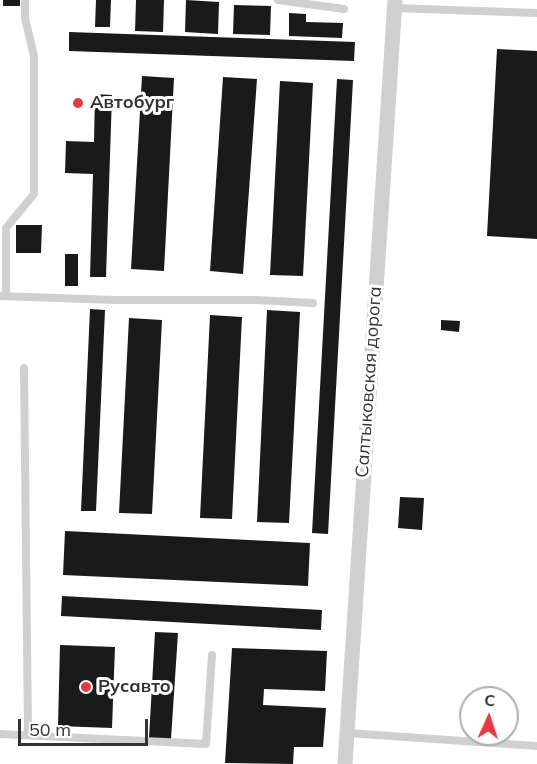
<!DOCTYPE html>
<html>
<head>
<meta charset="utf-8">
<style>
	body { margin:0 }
	#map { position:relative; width:537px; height:764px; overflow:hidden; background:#fff; font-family:Mulish,sans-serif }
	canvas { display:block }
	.north { position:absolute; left:459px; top:686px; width:60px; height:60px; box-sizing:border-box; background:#fff; border:2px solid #adadad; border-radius:50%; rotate:3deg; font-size:16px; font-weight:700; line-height:24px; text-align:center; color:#333 }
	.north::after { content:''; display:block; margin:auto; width:21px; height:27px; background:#e63946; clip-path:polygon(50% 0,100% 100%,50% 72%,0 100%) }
	.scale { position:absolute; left:18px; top:719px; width:130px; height:27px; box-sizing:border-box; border:3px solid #333; border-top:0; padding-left:8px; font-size:18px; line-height:21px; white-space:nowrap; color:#333; -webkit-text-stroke:4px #fff; paint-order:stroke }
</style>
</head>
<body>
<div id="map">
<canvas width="537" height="764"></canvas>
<div class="north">С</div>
<div class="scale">50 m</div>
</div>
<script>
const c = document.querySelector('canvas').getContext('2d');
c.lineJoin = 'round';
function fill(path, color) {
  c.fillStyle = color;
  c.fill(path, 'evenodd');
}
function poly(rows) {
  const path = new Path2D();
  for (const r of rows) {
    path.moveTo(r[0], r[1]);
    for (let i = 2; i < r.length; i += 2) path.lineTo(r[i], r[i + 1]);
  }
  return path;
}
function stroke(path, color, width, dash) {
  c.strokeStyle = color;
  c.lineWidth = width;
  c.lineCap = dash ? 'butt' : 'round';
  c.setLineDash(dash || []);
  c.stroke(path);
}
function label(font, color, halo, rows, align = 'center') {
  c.font = font + ' Mulish,sans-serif';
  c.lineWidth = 6;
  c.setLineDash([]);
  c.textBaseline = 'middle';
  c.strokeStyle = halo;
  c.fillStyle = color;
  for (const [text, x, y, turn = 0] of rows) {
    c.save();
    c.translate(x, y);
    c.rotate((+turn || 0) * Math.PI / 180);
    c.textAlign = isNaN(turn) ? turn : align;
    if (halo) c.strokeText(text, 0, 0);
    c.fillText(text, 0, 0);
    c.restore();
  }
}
fill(poly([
	[3,0,20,0,20,6,3,6],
	[96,0,111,0,110,27,95,27],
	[136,0,164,0,163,32,135,31],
	[186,0,219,2,218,34,185,32],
	[234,5,271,6,270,35,233,34],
	[289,13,306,14,306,22,343,23,342,38,289,36],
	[69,32,355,42,354,61,69,51],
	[497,49,537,51,537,239,487,236],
	[142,76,174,78,164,271,131,269],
	[223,77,257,79,243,274,210,271],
	[337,79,353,80,328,534,312,533],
	[280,81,313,83,303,276,270,275],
	[95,94,112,95,106,277,90,277,93,174,65,173,66,141,94,142],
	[16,225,42,225,41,253,16,253],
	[65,254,78,254,78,286,65,286],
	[90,309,105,310,96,511,81,511],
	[267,310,300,312,289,523,257,522],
	[210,315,242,317,232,519,200,518],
	[129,318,162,320,152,514,119,513],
	[441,320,460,321,459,332,441,330],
	[400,497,424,498,422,530,398,528],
	[65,531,310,543,308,586,63,575],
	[62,596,322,610,321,630,61,616],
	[155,632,178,633,171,739,149,738],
	[60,645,115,647,112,728,58,726],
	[232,648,327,651,325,691,264,689,263,705,326,708,323,747,294,747,293,764,225,763]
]), '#1a1a1a');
stroke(poly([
	[278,0,344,9],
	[394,8,537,13],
	[0,296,115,300,256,300,313,303],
	[6,296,6,228,34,194,34,56,25,18,25,0],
	[24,368,28,734],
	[347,733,537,746],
	[0,734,206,744,212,655]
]), '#d0d0d0', 8);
stroke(poly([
	[345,764,395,0]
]), '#d0d0d0', 15);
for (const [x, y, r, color] of [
	[78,103,6,"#e63946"],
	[86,687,6,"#e63946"]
]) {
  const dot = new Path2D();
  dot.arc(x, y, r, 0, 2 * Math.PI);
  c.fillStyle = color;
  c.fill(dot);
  stroke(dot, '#fff', 2);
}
label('bold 18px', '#333', '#fff', [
	["Автобург",90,103],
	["Русавто",98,687]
], 'left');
label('18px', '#333', '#fff', [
	["Салтыковская дорога",369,382,-86]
]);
</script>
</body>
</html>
